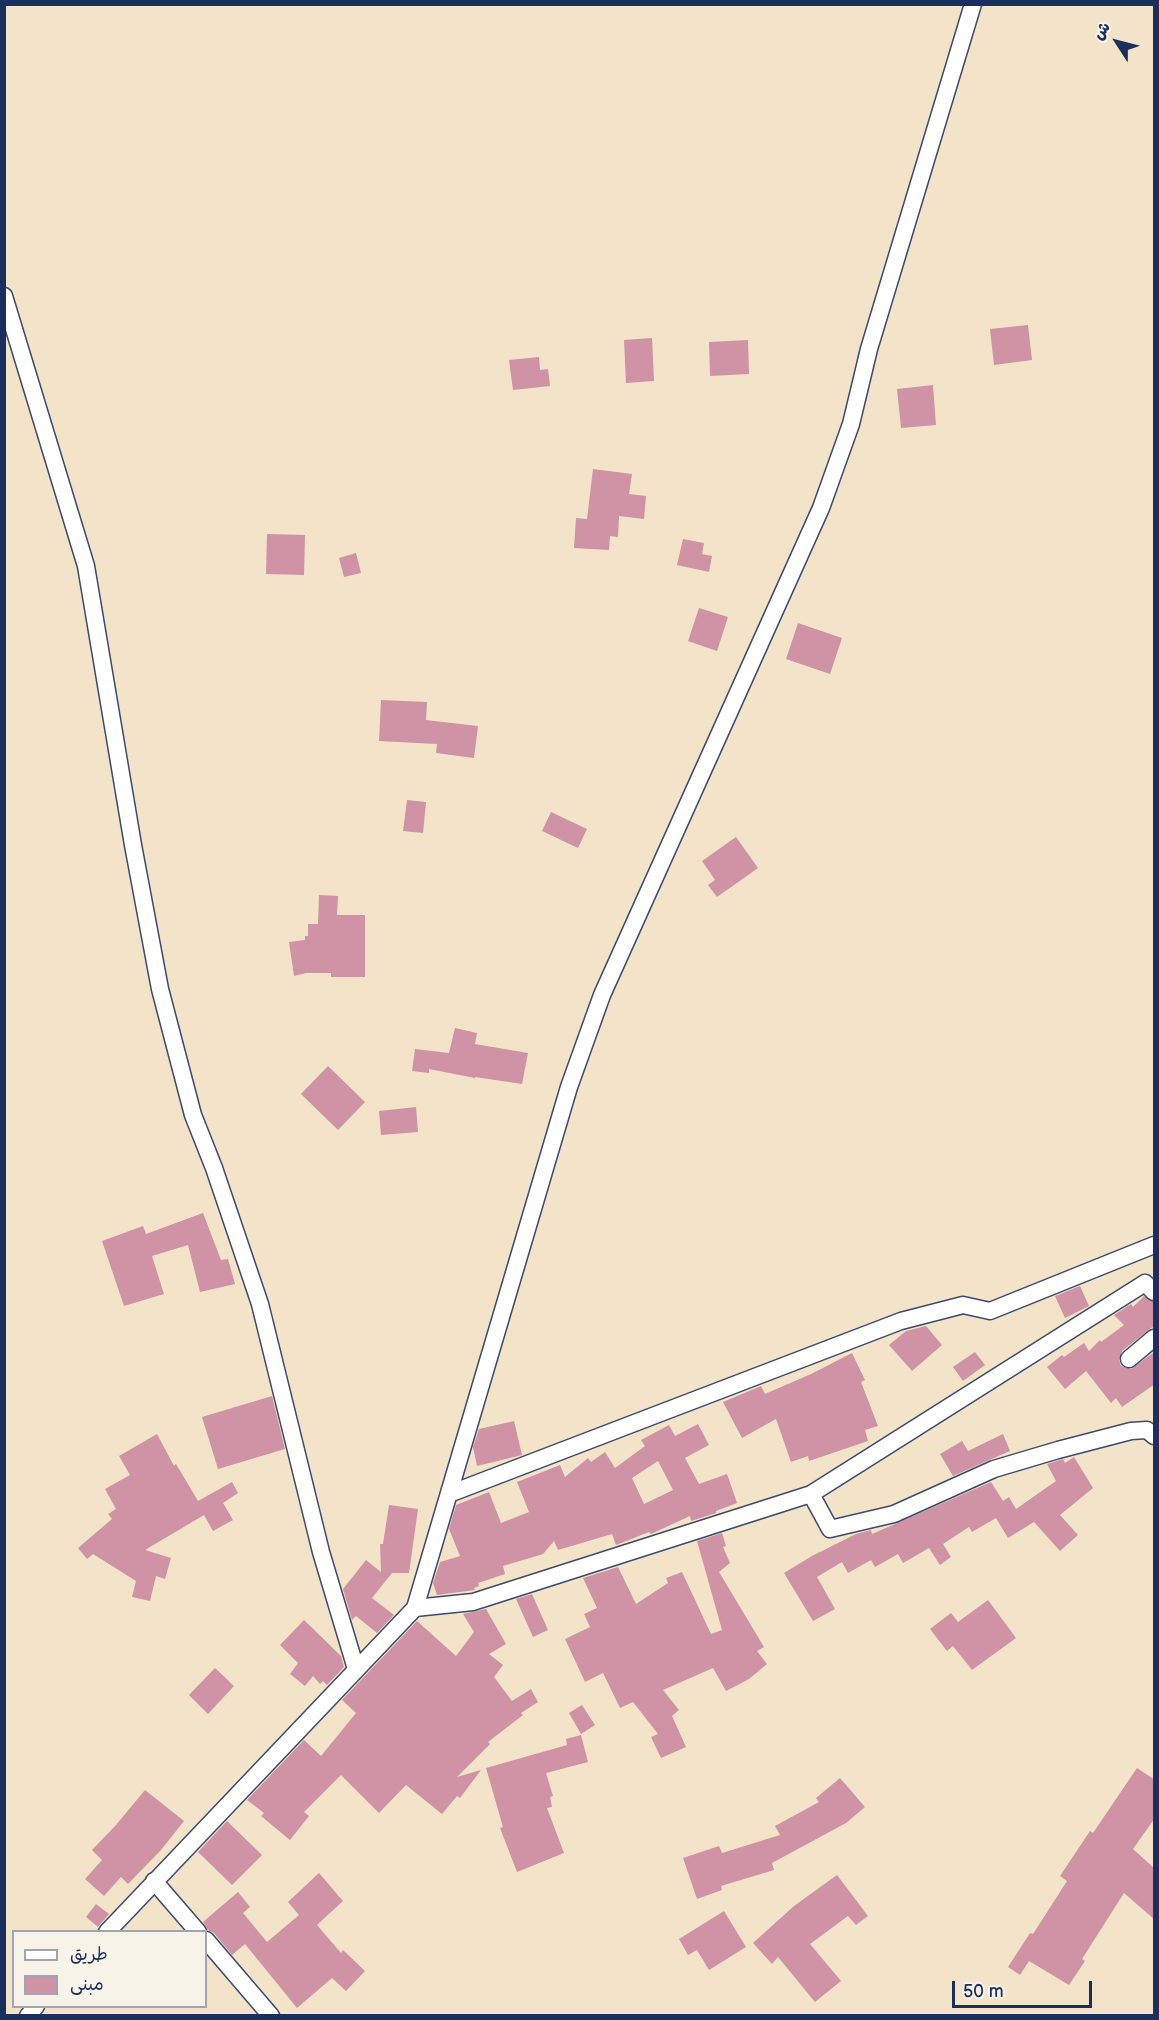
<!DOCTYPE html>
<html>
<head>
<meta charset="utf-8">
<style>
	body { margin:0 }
	#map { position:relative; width:1159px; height:2020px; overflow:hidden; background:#f3e3c9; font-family:"Balsamiq Sans","Playpen Sans Arabic",sans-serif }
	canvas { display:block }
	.frame { position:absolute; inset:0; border:6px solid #1b2f5e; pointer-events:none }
	.legend { position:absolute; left:12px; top:1930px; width:195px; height:78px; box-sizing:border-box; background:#f7f3e8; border:2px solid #9fa5b1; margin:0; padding:8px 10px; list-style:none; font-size:18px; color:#1b2f5e }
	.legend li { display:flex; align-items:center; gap:12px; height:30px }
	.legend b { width:30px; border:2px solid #9fa5b1 }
	.north { position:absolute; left:1087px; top:12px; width:60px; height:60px; -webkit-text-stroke:4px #f7f3e8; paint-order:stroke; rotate:306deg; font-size:16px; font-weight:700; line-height:24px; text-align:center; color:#1b2f5e }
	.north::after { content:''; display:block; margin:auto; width:21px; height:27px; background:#1b2f5e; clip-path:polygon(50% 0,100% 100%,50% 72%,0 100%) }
	.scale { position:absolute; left:952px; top:1981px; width:140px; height:27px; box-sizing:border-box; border:3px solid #1b2f5e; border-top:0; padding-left:8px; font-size:18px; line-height:21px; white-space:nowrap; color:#1b2f5e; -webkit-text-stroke:4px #f7f3e8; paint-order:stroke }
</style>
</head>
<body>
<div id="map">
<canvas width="1159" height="2020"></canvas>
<div class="frame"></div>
<ul class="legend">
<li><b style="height:8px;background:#fff"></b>طريق</li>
<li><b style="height:16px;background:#d092a5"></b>مبنى</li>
</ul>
<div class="north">ش</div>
<div class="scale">50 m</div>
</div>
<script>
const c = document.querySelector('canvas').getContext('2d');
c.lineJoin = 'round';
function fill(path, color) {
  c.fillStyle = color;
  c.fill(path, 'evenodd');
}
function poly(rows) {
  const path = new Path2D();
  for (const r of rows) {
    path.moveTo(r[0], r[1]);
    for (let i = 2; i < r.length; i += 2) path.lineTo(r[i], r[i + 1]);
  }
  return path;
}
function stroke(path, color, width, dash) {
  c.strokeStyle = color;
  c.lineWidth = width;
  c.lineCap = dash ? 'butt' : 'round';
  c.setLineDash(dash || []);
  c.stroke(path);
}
fill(poly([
	[1028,325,1032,360,994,365,990,329],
	[652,338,654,381,626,383,624,340],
	[748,340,749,374,710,376,709,342],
	[539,357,540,370,548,369,550,386,513,390,509,360],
	[933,385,936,425,901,428,897,389],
	[593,469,632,474,629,494,646,496,644,519,619,516,618,537,610,536,609,550,574,548,576,518,587,519],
	[267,534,305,535,304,575,266,574],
	[683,539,704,543,702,554,712,556,709,572,677,565],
	[356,553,361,573,344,577,339,558],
	[699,608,728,617,717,651,688,641],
	[798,623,842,638,830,674,786,659],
	[381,700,427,702,426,720,478,726,474,758,436,753,437,744,379,741],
	[407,800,426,802,423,833,403,831],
	[551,812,587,829,578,848,542,831],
	[736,837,758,868,717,897,708,885,715,880,702,861],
	[319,895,338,896,337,915,365,915,365,977,331,977,331,973,306,973,294,976,289,942,305,940,305,936,308,936,308,924,318,924],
	[455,1028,477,1033,475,1044,528,1053,522,1084,475,1077,475,1078,429,1069,429,1073,412,1071,415,1049,449,1053],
	[328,1066,365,1102,338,1130,301,1094],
	[416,1107,418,1132,381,1135,379,1111],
	[203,1213,221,1260,228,1259,235,1284,200,1292,188,1245,152,1256,164,1294,124,1306,102,1241,143,1226,146,1234],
	[1080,1286,1089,1306,1065,1318,1055,1296],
	[1144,1296,1155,1302,1155,1325,1122,1351,1119,1360,1121,1366,1131,1369,1153,1353,1155,1355,1155,1384,1122,1407,1116,1398,1111,1403,1086,1371,1065,1389,1047,1367,1062,1355,1064,1357,1084,1343,1089,1351,1100,1340,1101,1342,1124,1325,1114,1315,1131,1304,1133,1307],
	[926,1326,942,1345,912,1371,889,1345,906,1331],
	[975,1352,985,1365,963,1381,953,1367],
	[852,1353,865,1380,861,1382,878,1426,865,1430,868,1441,809,1461,808,1456,791,1462,776,1419,742,1438,723,1402,761,1386,765,1394,811,1374],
	[272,1396,285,1449,218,1469,202,1417],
	[514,1421,522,1455,477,1466,473,1447,479,1429],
	[698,1424,709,1445,685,1458,699,1484,727,1474,737,1503,716,1511,716,1513,691,1521,690,1516,651,1534,649,1532,616,1545,612,1534,558,1550,554,1541,543,1554,503,1566,505,1574,478,1583,479,1586,474,1588,475,1590,437,1595,433,1583,440,1562,460,1556,449,1529,456,1505,489,1492,501,1523,529,1512,517,1482,560,1465,565,1477,588,1458,591,1462,605,1452,615,1468,645,1446,641,1440,669,1425,675,1436],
	[658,1461,673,1490,644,1504,632,1478],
	[157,1434,174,1466,176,1464,198,1501,232,1482,238,1493,223,1503,233,1520,213,1531,204,1515,145,1550,171,1558,165,1579,156,1576,150,1601,132,1597,136,1581,93,1554,87,1559,78,1548,112,1519,108,1514,116,1509,105,1489,130,1475,119,1456],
	[1003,1434,1010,1451,953,1476,940,1454,962,1441,968,1451],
	[1074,1457,1093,1488,1060,1515,1078,1535,1060,1551,1034,1522,1008,1538,996,1518,972,1532,969,1527,943,1544,951,1557,940,1565,929,1548,903,1563,898,1554,875,1567,871,1560,848,1573,842,1562,817,1577,835,1609,813,1621,784,1573,812,1556,856,1534,871,1530,872,1534,991,1482,1003,1501,1009,1497,1016,1509,1056,1481,1047,1464,1063,1459,1065,1463],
	[389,1505,418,1509,409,1573,392,1573,372,1598,394,1615,377,1633,356,1616,352,1620,343,1589,366,1560,381,1572,380,1544,383,1544],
	[722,1533,726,1546,723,1547,730,1563,719,1572,764,1647,757,1651,767,1664,749,1679,726,1691,713,1668,663,1690,679,1710,672,1716,686,1747,661,1758,651,1737,658,1734,633,1702,620,1708,603,1673,585,1682,565,1639,590,1627,584,1614,597,1608,583,1578,618,1567,636,1604,668,1583,666,1578,682,1572,711,1634,722,1630,697,1541],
	[532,1594,548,1630,533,1637,516,1599],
	[988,1600,1016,1638,972,1670,953,1646,947,1651,930,1629,951,1613,958,1622],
	[486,1609,506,1644,489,1654,503,1665,494,1677,512,1701,531,1689,538,1702,521,1713,523,1715,488,1742,490,1744,457,1777,481,1770,460,1798,457,1796,442,1814,406,1785,379,1813,341,1775,304,1812,309,1816,290,1840,261,1816,264,1813,247,1800,304,1740,321,1756,356,1713,342,1700,417,1621,456,1656,474,1632,463,1614],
	[304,1620,341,1656,344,1667,327,1685,323,1681,320,1684,313,1676,305,1686,290,1674,298,1663,280,1645],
	[215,1668,234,1686,208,1714,189,1695],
	[582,1705,595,1725,581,1734,569,1713],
	[581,1735,588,1762,546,1773,553,1796,550,1797,552,1807,547,1808,564,1853,517,1872,500,1828,503,1827,486,1768,567,1745,566,1739],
	[1137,1768,1155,1780,1155,1818,1133,1849,1155,1869,1155,1920,1124,1893,1082,1959,1085,1961,1069,1985,1029,1961,1020,1975,1008,1967,1030,1933,1033,1934,1067,1881,1060,1876,1090,1831,1093,1833],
	[840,1778,865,1807,846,1823,772,1863,774,1870,721,1886,722,1890,697,1899,683,1858,719,1846,722,1853,780,1835,775,1826,819,1802,816,1798],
	[145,1790,184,1821,161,1850,128,1884,121,1877,104,1896,85,1879,102,1860,92,1850,116,1825],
	[227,1821,262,1855,232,1885,198,1852],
	[319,1873,343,1901,317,1925,341,1953,343,1950,365,1971,346,1991,332,1978,297,2008,245,1944,232,1955,214,1933,208,1930,203,1922,238,1892,250,1907,243,1913,267,1942,299,1915,288,1902],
	[837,1875,868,1916,856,1925,848,1916,810,1944,841,1981,815,2002,778,1957,772,1964,753,1943,794,1906],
	[96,1904,109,1914,98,1927,86,1917],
	[724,1911,746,1947,709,1970,697,1950,688,1955,679,1939]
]), '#d092a5');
const minor = poly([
	[4,296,86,566,133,845,160,989,193,1115,214,1168,260,1304,321,1552,356,1669],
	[1129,1359,1154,1338],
	[449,1494,901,1321,963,1305,990,1311,1154,1245],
	[811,1494,830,1529,894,1514,994,1469,1058,1450,1131,1431,1147,1430,1154,1436],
	[415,1608,473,1602,811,1494,1145,1283,1154,1292],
	[154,1881,198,1932],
	[107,1932,415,1608,569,1087,602,995,821,508,851,424,869,349,973,4],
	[206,1940,271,2016],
	[28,2016,36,2006]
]);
stroke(minor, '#3b4a6e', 19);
stroke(minor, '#fff', 16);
</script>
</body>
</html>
